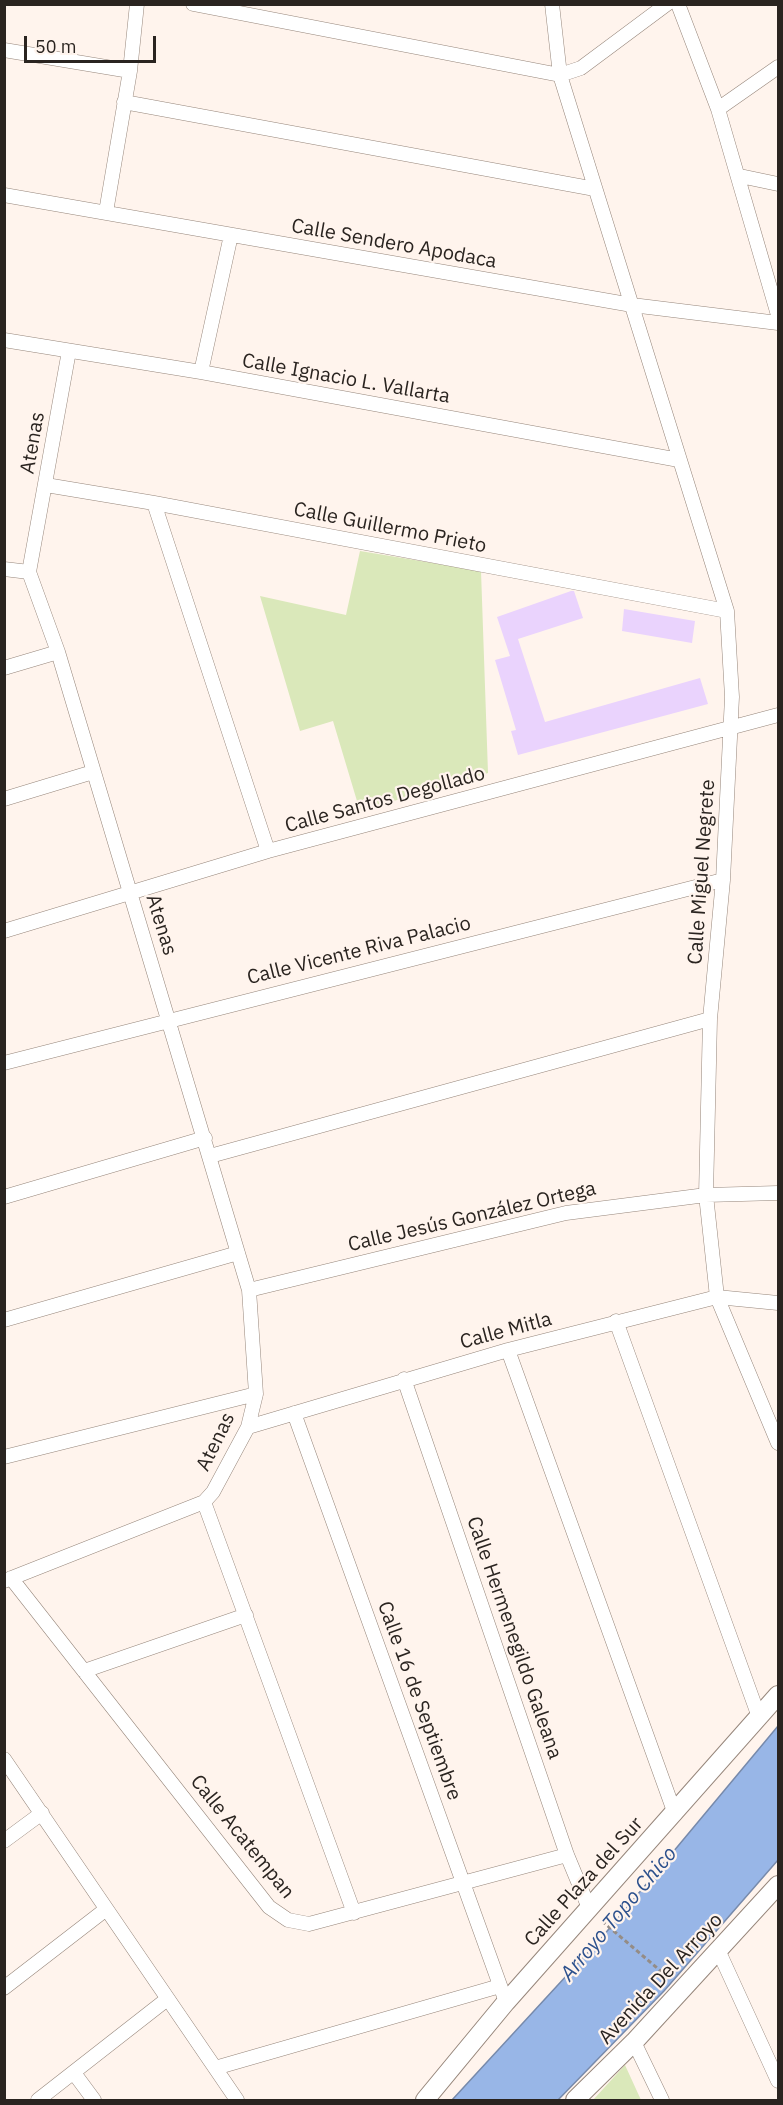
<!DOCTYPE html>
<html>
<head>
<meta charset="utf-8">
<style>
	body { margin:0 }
	#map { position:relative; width:783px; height:2105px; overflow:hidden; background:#fff4ed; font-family:"IBM Plex Sans",sans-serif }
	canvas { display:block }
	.frame { position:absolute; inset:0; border:6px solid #2a2420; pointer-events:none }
	.scale { position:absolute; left:24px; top:36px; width:132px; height:27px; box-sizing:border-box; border:3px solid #2a2420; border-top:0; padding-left:8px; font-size:18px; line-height:21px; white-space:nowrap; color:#2a2420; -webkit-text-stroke:4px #fff4ed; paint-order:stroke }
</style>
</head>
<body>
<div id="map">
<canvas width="783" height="2105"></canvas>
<div class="frame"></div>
<div class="scale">50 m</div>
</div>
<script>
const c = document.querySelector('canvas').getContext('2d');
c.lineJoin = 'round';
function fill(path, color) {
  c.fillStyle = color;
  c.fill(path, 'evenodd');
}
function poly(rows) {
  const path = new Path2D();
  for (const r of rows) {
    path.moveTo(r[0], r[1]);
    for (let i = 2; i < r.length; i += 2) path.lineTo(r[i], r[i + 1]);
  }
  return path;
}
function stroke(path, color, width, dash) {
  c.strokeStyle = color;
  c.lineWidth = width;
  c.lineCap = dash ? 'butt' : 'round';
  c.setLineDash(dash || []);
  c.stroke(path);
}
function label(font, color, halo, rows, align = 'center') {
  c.font = font + ' "IBM Plex Sans",sans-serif';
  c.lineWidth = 4.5;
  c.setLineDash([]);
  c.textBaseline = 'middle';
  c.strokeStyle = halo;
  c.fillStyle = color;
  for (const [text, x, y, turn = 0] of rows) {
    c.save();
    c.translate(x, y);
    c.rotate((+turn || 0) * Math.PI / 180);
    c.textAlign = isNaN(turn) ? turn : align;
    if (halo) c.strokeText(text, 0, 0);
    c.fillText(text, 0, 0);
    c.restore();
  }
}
fill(poly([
	[360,551,481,571,488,773,360,811,333,721,300,731,260,596,346,615],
	[625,2065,641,2100,593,2100]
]), '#dae8ba');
const water = poly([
	[778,1726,778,1860,664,1991,558,2100,452,2100,603,1936,778,1726]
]);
fill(water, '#98b6e7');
stroke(water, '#778aab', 1.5);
fill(poly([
	[571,591,574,591,583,618,518,639,545,722,700,678,708,704,518,755,511,731,516,730,495,660,510,656,497,617],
	[624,609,695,621,692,643,622,631]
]), '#ead3fd');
const minor = poly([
	[193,4,560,75,581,68,667,4],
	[552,4,560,75,727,611,732,697,723,880,710,1019,706,1195,717,1297,778,1443],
	[678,4,718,109,778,315],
	[4,50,130,71],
	[124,102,595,189],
	[718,109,778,67],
	[740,176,778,184],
	[4,195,632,305,778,323],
	[106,212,130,71,137,4],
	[4,340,201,372,679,460],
	[201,372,231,235],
	[46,485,154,503,727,611],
	[154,503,268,851],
	[4,569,29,572],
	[4,668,58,652],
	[4,799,93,772],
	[4,931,268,851,778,715],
	[4,1063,723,880],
	[210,1156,710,1019],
	[4,1197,205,1138],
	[249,1290,566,1213,706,1195,778,1193],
	[4,1320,238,1253],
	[616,1321,759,1717],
	[508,1350,675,1814],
	[404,1379,567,1855,589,1908],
	[294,1413,506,2002],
	[248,1427,508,1350,717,1297,778,1303],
	[4,1457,256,1394],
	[204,1502,354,1913],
	[11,1578,269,1907,288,1920,309,1924,567,1855],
	[4,1581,204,1502,213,1492,248,1427,256,1394,249,1290,58,652,29,572,69,351],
	[84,1671,246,1615],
	[4,1759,237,2100],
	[4,1841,42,1813],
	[719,1952,778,2081],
	[4,1988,105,1910],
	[634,2042,662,2100],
	[215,2068,500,1986],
	[74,2073,94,2100],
	[38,2100,166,2000]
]);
const tertiary = poly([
	[425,2100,506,2002,778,1695],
	[575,2100,634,2042,778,1885]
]);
stroke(minor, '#96867b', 15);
stroke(tertiary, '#96867b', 20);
stroke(poly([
	[602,1921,670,1979]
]), '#948c86', 3, [4.5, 3]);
stroke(minor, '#fff', 14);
stroke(tertiary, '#fff', 18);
label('20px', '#2a2420', '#fff4ed', [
	["Calle Sendero Apodaca",394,244,10],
	["Calle Ignacio L. Vallarta",346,379,10],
	["Atenas",33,443,-80],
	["Calle Guillermo Prieto",390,528,11],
	["Calle Santos Degollado",385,800,-15],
	["Calle Miguel Negrete",702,872,-86],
	["Atenas",161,925,73],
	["Calle Vicente Riva Palacio",359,951,-14],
	["Calle Jesús González Ortega",472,1217,-13],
	["Calle Mitla",506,1331,-15],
	["Atenas",216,1442,-64],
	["Calle Hermenegildo Galeana",514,1638,71],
	["Calle 16 de Septiembre",419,1701,70],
	["Calle Acatempan",242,1837,51],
	["Calle Plaza del Sur",584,1882,-48],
	["Avenida Del Arroyo",661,1979,-47]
]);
label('italic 21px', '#2d518d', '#fff4ed', [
	["Arroyo Topo Chico",619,1914,-50]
]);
</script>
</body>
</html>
